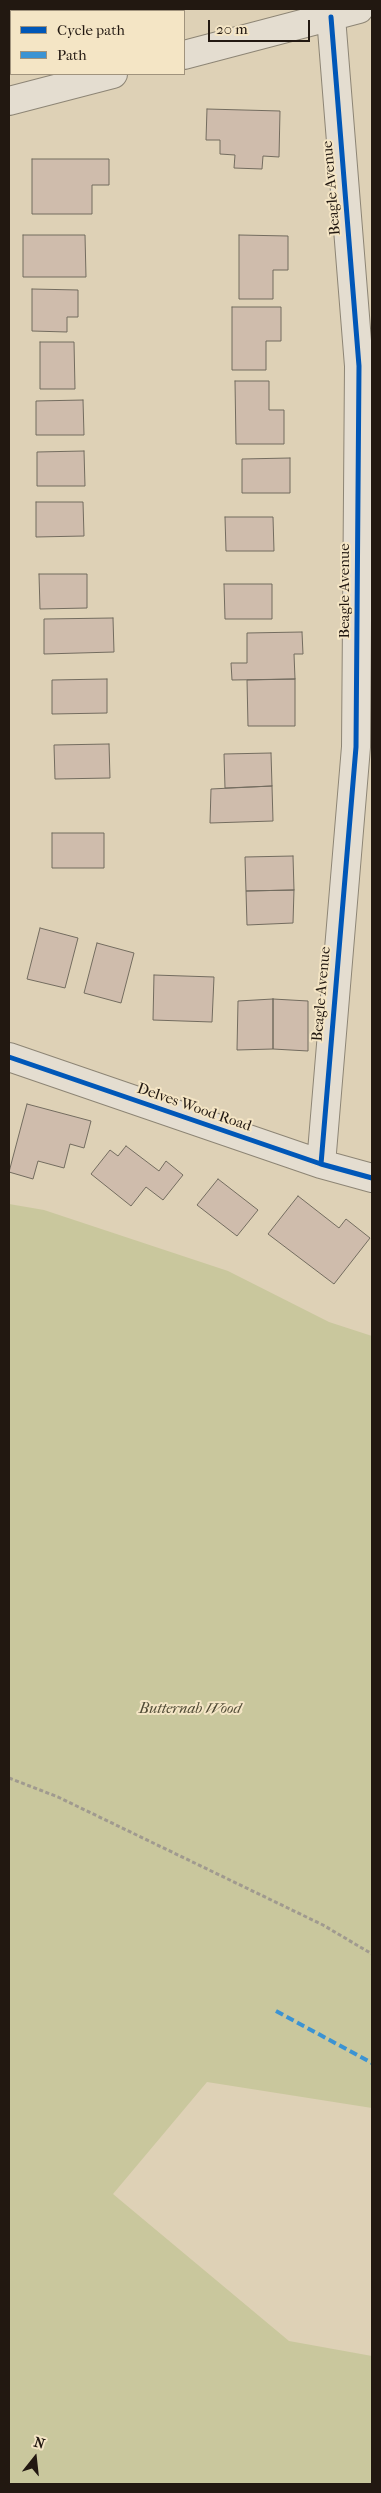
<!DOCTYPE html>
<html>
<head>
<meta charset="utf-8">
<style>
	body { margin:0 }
	#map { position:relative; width:381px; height:2493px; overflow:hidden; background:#ded1b6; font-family:"IM FELL French Canon",serif }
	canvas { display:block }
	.frame { position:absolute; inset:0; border:10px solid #221811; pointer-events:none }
	.legend { position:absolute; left:10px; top:10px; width:175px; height:65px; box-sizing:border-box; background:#f4e5c5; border:1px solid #a0937d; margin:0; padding:6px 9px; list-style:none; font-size:15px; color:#221811 }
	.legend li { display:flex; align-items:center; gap:10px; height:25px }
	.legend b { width:25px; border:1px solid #a0937d }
	.north { position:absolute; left:10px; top:2433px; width:50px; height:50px; -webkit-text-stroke:4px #f4e5c5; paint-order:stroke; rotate:16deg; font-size:14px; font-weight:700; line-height:20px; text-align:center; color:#221811 }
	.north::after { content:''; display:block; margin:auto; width:18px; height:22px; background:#221811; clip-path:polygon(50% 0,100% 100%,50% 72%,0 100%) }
	.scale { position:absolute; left:208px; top:20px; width:102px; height:22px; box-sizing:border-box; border:2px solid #221811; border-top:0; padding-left:6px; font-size:15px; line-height:18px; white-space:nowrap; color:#221811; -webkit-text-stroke:4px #f4e5c5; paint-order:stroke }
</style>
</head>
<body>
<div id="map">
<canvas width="381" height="2493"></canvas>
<div class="frame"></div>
<ul class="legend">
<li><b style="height:6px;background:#0057b8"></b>Cycle path</li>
<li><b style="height:6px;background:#3b93d3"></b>Path</li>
</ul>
<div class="north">N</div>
<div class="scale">20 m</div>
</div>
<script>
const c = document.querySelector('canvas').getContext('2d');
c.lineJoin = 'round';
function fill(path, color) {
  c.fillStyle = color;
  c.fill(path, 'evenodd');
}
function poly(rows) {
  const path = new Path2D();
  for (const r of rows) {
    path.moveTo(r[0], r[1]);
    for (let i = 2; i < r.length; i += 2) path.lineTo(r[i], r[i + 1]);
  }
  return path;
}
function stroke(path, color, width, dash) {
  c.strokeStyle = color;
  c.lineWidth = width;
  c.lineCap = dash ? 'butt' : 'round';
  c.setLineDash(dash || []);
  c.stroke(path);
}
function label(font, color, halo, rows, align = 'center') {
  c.font = font + ' "IM FELL French Canon",serif';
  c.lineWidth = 4;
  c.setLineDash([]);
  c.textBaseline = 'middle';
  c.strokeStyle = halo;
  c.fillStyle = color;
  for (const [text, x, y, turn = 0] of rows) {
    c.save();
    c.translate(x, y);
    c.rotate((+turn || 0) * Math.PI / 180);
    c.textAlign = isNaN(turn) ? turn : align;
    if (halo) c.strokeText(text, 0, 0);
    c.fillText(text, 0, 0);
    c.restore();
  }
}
fill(poly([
	[9,1204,44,1210,228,1271,329,1322,372,1336,372,2108,207,2082,113,2194,289,2341,372,2356,372,2484,9,2484]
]), '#c9c79d');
const building = poly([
	[10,9,56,9,56,11,11,11,10,16,10,9],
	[56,9,102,9,103,11,56,11,56,9],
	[207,109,280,111,279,157,263,156,262,169,234,168,235,155,220,154,220,140,206,140,207,109],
	[32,159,109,159,109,185,92,185,92,214,32,214,32,159],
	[23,235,85,235,86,277,23,277,23,235],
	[239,235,288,236,288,270,273,270,273,299,239,299,239,235],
	[32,289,78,290,78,317,67,317,67,332,32,331,32,289],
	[232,307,281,307,281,341,266,341,266,370,232,370,232,307],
	[40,342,74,342,75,389,40,389,40,342],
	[235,381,269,381,269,410,284,410,284,444,236,444,235,381],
	[83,400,84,435,36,435,36,401,83,400],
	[84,451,85,486,37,486,37,452,84,451],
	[290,458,290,493,242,493,242,459,290,458],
	[36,502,83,502,84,536,36,537,36,502],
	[225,517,273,517,274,551,226,551,225,517],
	[39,574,87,574,87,608,40,609,39,574],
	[224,584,272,584,272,619,225,619,224,584],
	[113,618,114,652,44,654,44,619,113,618],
	[302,632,303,654,294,654,295,679,232,680,231,663,247,663,247,633,302,632],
	[107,679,107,713,52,714,52,680,107,679],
	[295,679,295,726,248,726,247,680,295,679],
	[109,744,110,778,55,779,54,745,109,744],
	[271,753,272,786,225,788,224,754,271,753],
	[272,786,273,821,210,823,211,789,272,786],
	[52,833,104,833,104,868,52,868,52,833],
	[293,856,294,890,246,891,245,857,293,856],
	[294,890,293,923,247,925,246,891,294,890],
	[40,928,78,938,65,988,27,979,40,928],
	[97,943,134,953,121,1003,84,993,97,943],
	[154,975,214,977,212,1022,153,1020,154,975],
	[273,999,273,1049,237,1050,238,1001,273,999],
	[273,999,308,1001,308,1051,273,1049,273,999],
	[27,1104,91,1121,84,1148,70,1144,64,1168,38,1161,33,1179,9,1172,27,1104],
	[126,1146,159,1171,166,1161,183,1175,163,1200,146,1187,131,1206,91,1174,110,1150,118,1156,126,1146],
	[218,1179,258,1210,237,1236,197,1205,218,1179],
	[298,1196,339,1228,346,1219,370,1238,334,1284,268,1234,298,1196]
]);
fill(building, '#cfbcac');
stroke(building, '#736c5f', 1);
const minor = poly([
	[184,55,359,9],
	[9,101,113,74],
	[9,1057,321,1164,372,1178],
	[321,1164,356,747,359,366,331,17]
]);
stroke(minor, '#8d8575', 30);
stroke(poly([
	[9,1778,58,1797,323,1925,372,1954]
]), '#a09a8f', 3, [4, 2.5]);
stroke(minor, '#e4ddd0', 28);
stroke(poly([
	[276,2011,372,2063]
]), '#3b93d3', 4, [8, 4]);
stroke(poly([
	[9,1057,321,1164,372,1178],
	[321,1164,356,747,359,366,331,17]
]), '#0057b8', 5);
label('15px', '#221811', '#f4e5c5', [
	["Beagle Avenue",332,188,-95],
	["Beagle Avenue",345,591,-90],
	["Beagle Avenue",322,994,-85],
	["Delves Wood Road",194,1108,19]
]);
label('italic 15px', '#4f4a35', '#f4e5c5', [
	["Butternab Wood",190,1709]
]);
</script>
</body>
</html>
